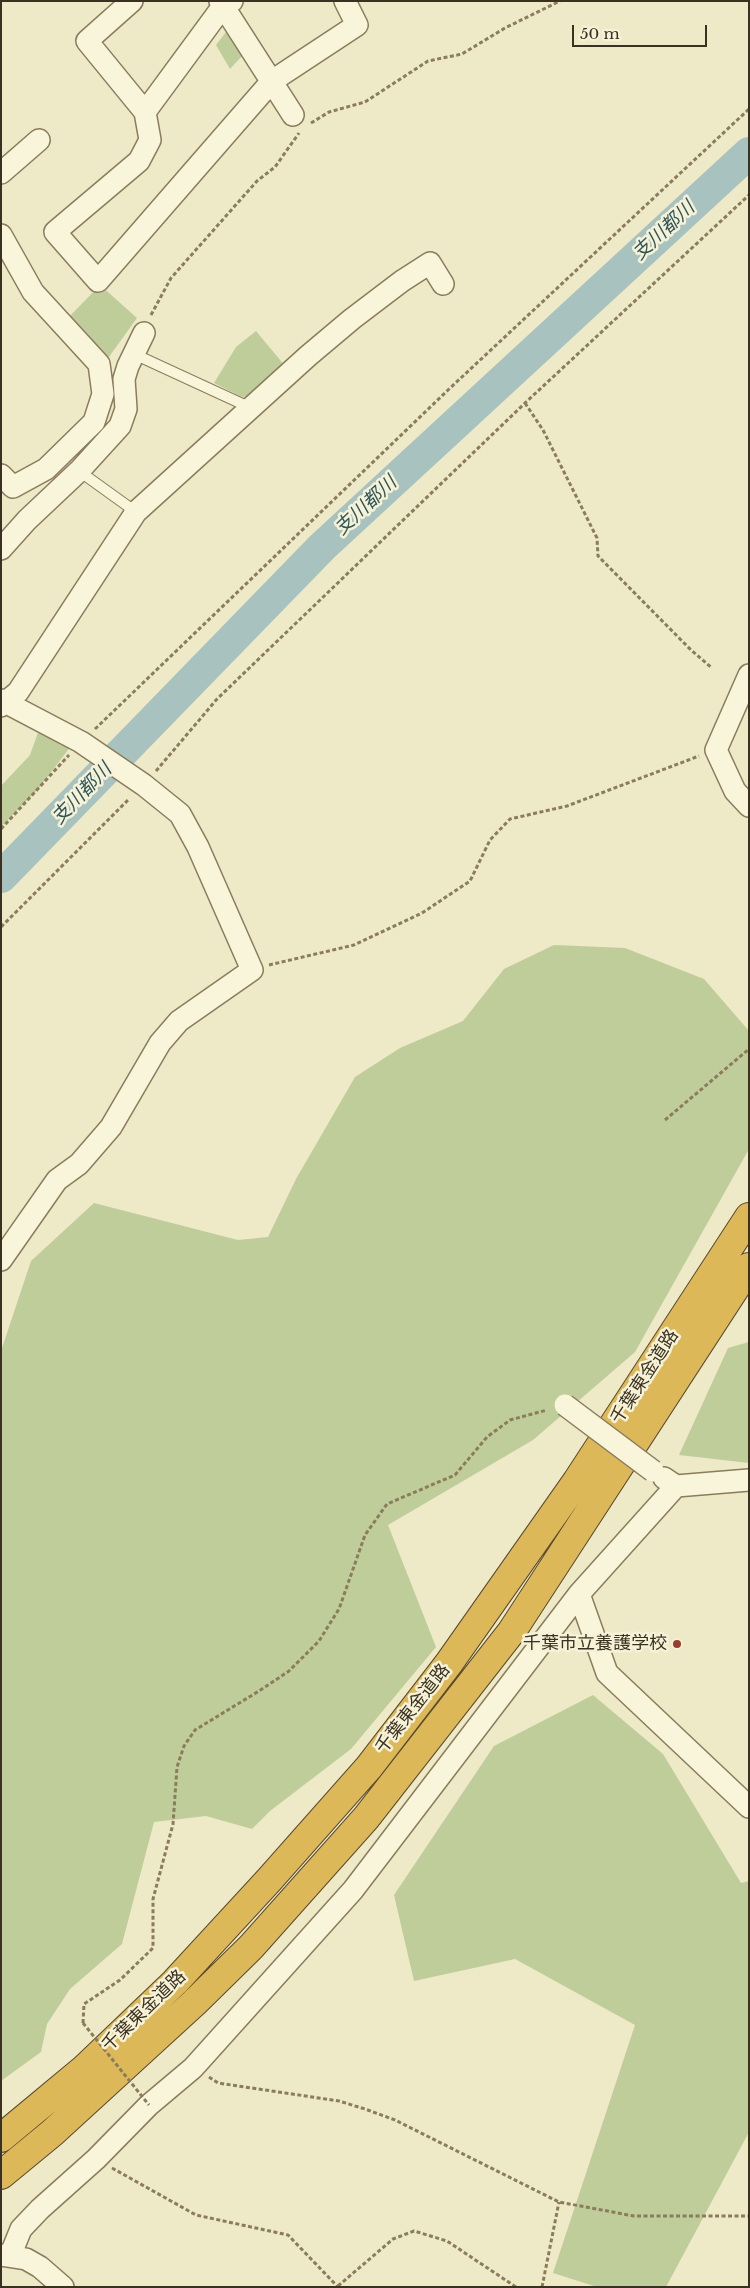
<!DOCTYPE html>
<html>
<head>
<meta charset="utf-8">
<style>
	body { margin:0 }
	#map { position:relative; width:750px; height:2288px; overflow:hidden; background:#eee9c7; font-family:"Libre Baskerville",serif }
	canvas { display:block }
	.frame { position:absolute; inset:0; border:2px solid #3b3120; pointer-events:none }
	.scale { position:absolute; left:572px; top:25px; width:135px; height:22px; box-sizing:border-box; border:2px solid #3b3120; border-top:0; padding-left:6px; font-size:15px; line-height:18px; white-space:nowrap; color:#3b3120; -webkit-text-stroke:4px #f6f2d7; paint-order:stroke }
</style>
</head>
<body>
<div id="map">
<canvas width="750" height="2288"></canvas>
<div class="frame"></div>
<div class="scale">50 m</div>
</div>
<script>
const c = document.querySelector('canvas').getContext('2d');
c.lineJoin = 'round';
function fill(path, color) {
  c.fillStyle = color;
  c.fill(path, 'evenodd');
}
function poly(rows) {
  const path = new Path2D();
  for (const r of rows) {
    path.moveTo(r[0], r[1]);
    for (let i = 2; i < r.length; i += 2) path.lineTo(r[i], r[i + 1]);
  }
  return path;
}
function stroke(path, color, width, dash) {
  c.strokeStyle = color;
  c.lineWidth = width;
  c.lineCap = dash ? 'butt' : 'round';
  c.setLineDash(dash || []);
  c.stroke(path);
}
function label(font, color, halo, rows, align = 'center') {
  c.font = font + ' "Libre Baskerville","Noto Sans JP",serif';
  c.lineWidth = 5;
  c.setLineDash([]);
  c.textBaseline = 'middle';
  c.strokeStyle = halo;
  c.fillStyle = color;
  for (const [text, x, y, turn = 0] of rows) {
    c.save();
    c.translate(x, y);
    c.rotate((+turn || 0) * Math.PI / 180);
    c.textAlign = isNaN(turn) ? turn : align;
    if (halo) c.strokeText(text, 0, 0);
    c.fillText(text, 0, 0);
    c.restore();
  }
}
fill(poly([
	[226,32,242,56,230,69,216,45],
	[100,285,137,318,106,361,68,318],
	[256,331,285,366,253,395,242,397,214,383,236,347],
	[40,727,71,746,39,788,1,827,1,786,30,755],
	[554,945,625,948,704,979,749,1031,749,1149,635,1352,533,1440,388,1525,436,1647,351,1749,270,1811,252,1829,206,1816,154,1822,122,1944,70,1989,47,2024,41,2052,1,2081,1,1351,31,1261,94,1203,238,1240,268,1237,296,1179,355,1077,400,1048,463,1021,504,969],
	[749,1342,749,1463,679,1455,728,1348],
	[593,1695,663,1754,741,1883,749,1881,749,2132,666,2287,597,2287,553,2273,635,2025,515,1959,414,1981,394,1895,494,1746]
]), '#bfcd9b');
stroke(poly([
	[1,877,322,547,749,153]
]), '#a8c2bf', 32);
const lane = poly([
	[134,354,249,407],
	[79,471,136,512]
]);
const street = poly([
	[132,1,87,41,145,112,150,140,139,161,55,232,98,281,272,81,357,25,345,1],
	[220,1,293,115],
	[145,112,223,6,232,1],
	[1,173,39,140],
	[1,235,33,292,99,364,103,394,94,422,46,469,13,487,1,475],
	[1,549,27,520,79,471,120,426,126,409,124,379,128,366,144,333],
	[749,675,716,750,735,791,749,806],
	[1,700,81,742,144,785,180,814,198,847,252,970,179,1021,160,1043,111,1127,79,1164,57,1180,1,1260],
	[1,706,18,692,136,512,308,356,352,319,402,281,430,263,443,284],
	[664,1478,676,1486,749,1480],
	[579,1594,607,1673,749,1807],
	[1,2255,26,2259,40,2267,63,2287],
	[10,2256,21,2229,40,2209,96,2159,149,2105,193,2068,353,1890,579,1594,676,1486]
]);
const highway = poly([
	[1,2138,84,2069,175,1982,269,1880,369,1767,449,1663,577,1481,749,1217],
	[1,2175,52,2133,194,2003,251,1947,366,1818,512,1631,749,1267]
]);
stroke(lane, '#8a7c5c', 12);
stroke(street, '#8a7c5c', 24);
stroke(highway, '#584930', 30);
stroke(poly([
	[311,123,329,112,365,102,428,61,462,54,505,28,560,1],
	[151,315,171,278,257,181,275,167,299,133],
	[525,403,543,430,597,538,598,556,691,650,712,668],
	[95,729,448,390,749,109],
	[156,771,217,699,525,403,749,195],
	[1,829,69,755],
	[1,927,129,799],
	[269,965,354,945,422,913,470,881,490,840,510,819,567,806,699,756],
	[665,1120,749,1049],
	[83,2023,84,2004,120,1980,153,1948,153,1899,173,1824,177,1767,184,1746,195,1730,259,1691,289,1671,319,1641,339,1609,365,1535,387,1504,455,1475,487,1437,510,1420,547,1410],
	[209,2077,218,2083,339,2101,365,2109,395,2120,559,2202,634,2216,749,2216],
	[112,2168,196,2215,288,2235,338,2287],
	[338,2286,393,2239,414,2231,447,2241,516,2287],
	[542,2287,559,2202]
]), '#8a7c5c', 3, [4, 2.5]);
stroke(lane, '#f9f5db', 10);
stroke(street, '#f9f5db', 21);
stroke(highway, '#dcb859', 28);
const streetBridge = poly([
	[565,1405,653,1471]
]);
stroke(streetBridge, '#8a7c5c', 24, []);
stroke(poly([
	[83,2023,149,2105]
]), '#8a7c5c', 3, [4, 2.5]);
stroke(streetBridge, '#f9f5db', 21);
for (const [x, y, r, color] of [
	[677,1644,5,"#993d2c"]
]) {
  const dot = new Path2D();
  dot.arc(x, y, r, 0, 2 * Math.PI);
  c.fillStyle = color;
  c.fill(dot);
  stroke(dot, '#f6f2d7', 2);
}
label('18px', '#3b3120', '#f6f2d7', [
	["千葉東金道路",645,1377,-57],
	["千葉東金道路",413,1709,-52],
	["千葉東金道路",144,2011,-44]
]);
label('18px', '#3b3120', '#f6f2d7', [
	["千葉市立養護学校",667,1644]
], 'right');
label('italic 19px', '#2f565a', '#f6f2d7', [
	["支川都川",664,231,-43],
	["支川都川",366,506,-43],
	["支川都川",82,794,-46]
]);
</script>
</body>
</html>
